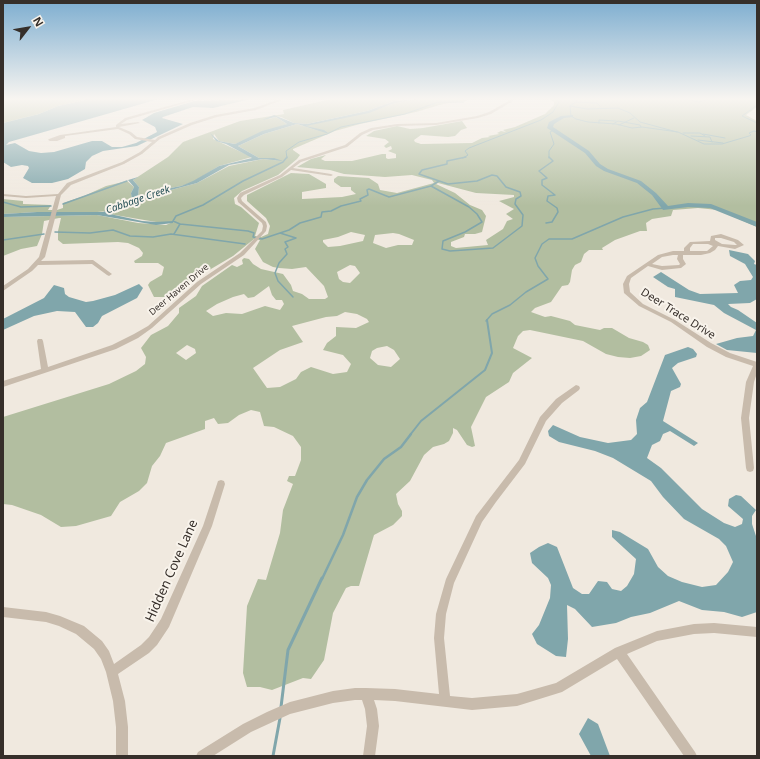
<!DOCTYPE html>
<html>
<head>
<meta charset="utf-8">
<style>
	body { margin:0 }
	#map { position:relative; width:760px; height:759px; overflow:hidden; background:#f0e9df; font-family:"Noto Sans",sans-serif }
	canvas { display:block }
	.frame { position:absolute; inset:0; border:4px solid #362f2a; pointer-events:none }
	.north { position:absolute; left:8px; top:8px; width:40px; height:40px; -webkit-text-stroke:3px #f8f3eb; paint-order:stroke; rotate:59deg; font-size:11px; font-weight:700; line-height:16px; text-align:center; color:#362f2a }
	.north::after { content:''; display:block; margin:auto; width:14px; height:18px; background:#362f2a; clip-path:polygon(50% 0,100% 100%,50% 72%,0 100%) }
</style>
</head>
<body>
<div id="map">
<canvas width="760" height="759"></canvas>
<div class="frame"></div>
<div class="north">N</div>
</div>
<script>
const c = document.querySelector('canvas').getContext('2d');
c.lineJoin = 'round';
function fill(path, color) {
  c.fillStyle = color;
  c.fill(path, 'evenodd');
}
function poly(rows) {
  const path = new Path2D();
  for (const r of rows) {
    path.moveTo(r[0], r[1]);
    for (let i = 2; i < r.length; i += 2) path.lineTo(r[i], r[i + 1]);
  }
  return path;
}
function stroke(path, color, width, dash) {
  c.strokeStyle = color;
  c.lineWidth = width;
  c.lineCap = dash ? 'butt' : 'round';
  c.setLineDash(dash || []);
  c.stroke(path);
}
function label(font, color, halo, rows, align = 'center') {
  c.font = font + ' "Noto Sans",sans-serif';
  c.lineWidth = 4;
  c.setLineDash([]);
  c.textBaseline = 'middle';
  c.strokeStyle = halo;
  c.fillStyle = color;
  for (const [text, x, y, turn = 0] of rows) {
    c.save();
    c.translate(x, y);
    c.rotate((+turn || 0) * Math.PI / 180);
    c.textAlign = isNaN(turn) ? turn : align;
    if (halo) c.strokeText(text, 0, 0);
    c.fillText(text, 0, 0);
    c.restore();
  }
}
fill(poly([
	[3,99,89,99,58,106,39,114,3,123],
	[331,99,402,99,394,101,367,111,307,124,294,123,281,117,274,116,268,119,276,117,287,124,235,144,219,141,214,134,213,139,252,157,219,166,193,182,181,186,155,191,138,198,139,187,133,180,168,157,183,142,240,121,284,114,283,110],
	[416,99,467,99,467,101,443,104,416,112,360,124,335,131,293,149,293,150,300,155,297,159,278,175,242,191,234,198,235,204,241,207,259,223,255,236,261,237,268,234,270,226,266,218,247,201,247,195,291,173,309,174,326,184,326,188,302,192,302,199,342,197,356,194,351,190,351,187,341,187,334,182,334,179,338,176,369,178,378,184,380,190,397,193,434,183,432,180,412,175,385,177,344,174,330,170,297,167,311,159,326,155,321,159,325,161,352,161,382,154,386,154,386,158,388,159,396,158,396,154,388,151,392,149,391,146,386,148,384,146,389,142,385,139,366,136,374,131,397,126,410,129,423,128,462,121,467,128,461,130,455,136,448,137,421,135,414,140,415,142,421,144,472,143,482,138,490,137,488,136,499,134,497,133,501,131,506,132,503,130,515,127,545,114,554,105,554,102,549,99,757,99,757,107,746,115,757,121,757,227,718,210,698,208,673,210,671,216,652,219,646,223,647,231,640,231,615,240,602,248,603,250,589,250,584,254,581,262,575,265,572,270,570,282,568,285,562,286,551,302,535,308,531,312,545,317,551,316,570,321,575,325,600,330,604,328,612,328,629,338,643,342,648,345,650,350,641,356,630,358,618,357,606,354,583,341,530,330,523,331,518,336,513,348,532,358,513,373,509,382,486,397,471,427,475,446,472,447,467,445,457,430,453,428,453,433,449,441,444,444,433,447,424,455,410,481,396,494,398,504,402,511,402,516,393,525,374,535,359,586,351,586,346,588,333,613,324,660,311,679,303,678,272,690,260,687,247,687,243,673,247,606,258,579,266,580,280,533,283,510,293,484,287,481,289,476,295,476,301,460,301,447,293,436,274,427,264,426,260,412,251,410,239,415,228,423,218,424,214,418,205,421,205,429,166,443,160,456,152,466,147,483,139,491,120,502,111,516,76,526,61,527,41,515,12,505,3,504,3,417,109,384,136,371,145,364,146,357,141,348,151,335,168,326,179,313,179,308,196,296,202,286,232,265,237,267,243,264,242,260,244,258,249,259,253,264,261,269,283,274,291,285,293,291,302,294,309,299,325,299,328,297,324,286,306,267,292,269,279,268,273,267,263,262,255,249,260,240,254,239,233,256,172,292,167,297,154,297,148,285,150,282,162,275,164,267,158,263,135,263,134,261,142,256,143,253,139,248,128,243,118,242,63,244,58,240,58,231,61,218,59,218,44,221,42,234,37,246,21,249,3,256,3,217,97,215,138,223,166,225,173,222,156,222,109,214,156,194,197,183,229,166,263,159,283,161,259,158,238,146,264,134,297,124,326,133,304,126,381,108,392,104],
	[438,183,476,193,514,195,514,197,499,201,514,209,506,214,513,219,507,221,503,229,486,240,488,245,456,248,451,246,451,242,464,237,465,234,475,234,482,232,486,216,482,210,470,205,455,193,436,184],
	[351,232,365,235,363,241,340,246,328,247,323,242,323,240,338,237],
	[393,233,399,234,414,240,412,245,398,245,386,248,373,243,375,235],
	[350,265,355,266,360,273,350,283,343,282,339,279,337,272],
	[269,286,272,295,276,300,282,300,284,304,280,310,265,306,242,314,226,313,213,316,206,311,217,304,233,297,244,294,248,298,254,297],
	[345,312,357,314,367,319,369,322,356,328,336,327,336,336,327,343,323,350,343,355,351,364,347,372,333,374,311,367,301,372,296,379,280,387,267,388,253,368,280,350,303,342,292,326,326,317,337,316],
	[187,345,195,349,196,353,186,360,176,353],
	[387,346,394,350,400,359,391,367,378,365,370,358,372,351,377,348],
	[127,181,134,187,131,193,132,202,108,211,87,213,37,212,3,214,3,199,23,201,23,204,51,205,48,210,57,210,63,208,63,203,84,196,106,186]
]), '#b2bea0');
fill(poly([
	[89,99,159,99,9,142,6,145,15,143,29,151,41,153,54,152,92,141,102,141,112,147,122,147,136,143,157,132,155,127,142,120,154,113,194,101,251,99,213,108,193,107,163,117,162,118,183,124,137,146,103,151,92,156,86,162,85,169,68,179,52,183,32,183,23,178,29,168,28,166,22,165,11,167,3,162,3,123,39,114,58,106],
	[416,99,392,104,369,113,306,126,324,130,328,133,326,133,297,124,264,134,238,146,259,158,274,158,283,161,263,159,229,165,197,183,156,194,136,204,110,214,142,221,156,222,173,221,173,223,156,225,97,215,3,217,3,214,37,212,103,212,132,202,131,193,134,187,128,180,138,177,133,180,139,187,138,198,155,191,181,186,193,181,219,166,252,158,226,144,216,141,210,133,219,141,235,144,262,131,287,124,276,117,262,120,274,115,294,123,307,124,367,111,394,101],
	[729,250,748,254,755,261,754,264,757,265,757,299,750,303,728,304,731,307,738,310,757,323,757,353,727,350,716,344,737,338,753,336,756,330,724,313,714,305,675,297,675,289,668,287,653,277,661,272,689,290,700,294,738,293,734,285,740,281,751,280,753,277,745,264,730,256],
	[139,284,143,288,137,298,102,316,98,323,93,327,86,327,75,312,57,311,34,316,3,330,3,319,44,298,54,285,64,288,65,294,69,297,86,302,93,301,115,295],
	[688,347,693,349,697,354,696,357,678,363,672,368,681,384,680,387,671,391,663,421,698,443,694,446,670,431,663,434,660,441,652,445,647,458,661,468,702,509,724,523,735,527,742,524,743,519,728,506,729,499,736,495,741,496,756,510,752,516,752,524,757,539,757,612,742,617,724,612,702,610,679,601,650,613,631,617,616,623,592,627,575,609,567,605,568,639,566,657,556,656,537,644,532,634,539,625,550,598,551,585,548,578,532,563,530,553,539,547,548,543,557,547,573,588,582,594,589,594,598,581,607,582,612,589,621,591,627,586,634,574,636,559,612,537,612,530,620,532,648,549,658,567,668,576,682,582,702,587,716,585,728,572,733,562,726,546,719,539,684,519,663,497,651,481,613,458,595,451,559,442,549,436,548,431,553,425,580,437,608,443,631,440,637,434,636,420,640,408,647,402,665,355],
	[588,718,598,724,610,756,591,756,579,734]
]), '#80a6ab');
stroke(poly([
	[573,99,577,101,570,106,571,116,576,119,588,122,616,124,632,128,642,127,678,132,704,144,722,144,749,136,751,135,749,133,754,131,757,132],
	[684,99,699,102,709,99],
	[576,102,597,103,600,106],
	[757,105,742,116,757,123],
	[570,106,587,109,618,108,630,113,640,122,677,132],
	[599,123,599,120,616,121],
	[613,124,618,121,640,125,641,127],
	[619,125,634,118],
	[683,133,700,133,705,136],
	[703,134,725,138],
	[691,136,710,137,712,142],
	[698,140,723,143],
	[757,153,757,158],
	[287,158,286,151,299,142,327,134,341,127,405,114,438,102,464,102,463,99],
	[463,158,468,155,465,151,469,148,541,120,553,112,559,102,558,99],
	[549,158,549,151,554,144,550,132,554,130]
]), '#80a6ab', 1);
stroke(poly([
	[287,157,283,162,243,181,203,205,176,216,173,221,180,224,248,231,254,233,253,237,262,239,289,230,300,223,321,217,322,212,331,211,341,206,361,201,360,199,368,195,367,190,369,189,389,197,431,186,469,207,477,214,482,222,465,232,443,241,442,249,450,251,493,248,522,226,523,215,515,204,516,199,521,196,520,192,506,187,497,176,492,175,477,181,448,184,419,174,422,170,447,164,447,161,466,157],
	[431,186,439,181],
	[3,202,21,207,51,206],
	[63,204,127,181],
	[546,223,552,222,558,212,557,208,547,201,548,196,555,195,542,185,542,180,547,178,539,171,553,161,549,157],
	[55,232,90,233,113,230,130,236,153,237,171,234,245,244],
	[280,233,296,238,285,242,288,247,285,249,287,254,279,263,275,273,278,281,293,297],
	[174,234,180,224],
	[3,240,44,234],
	[486,321,492,314,510,305,526,292,548,279,538,266,535,258,542,244,549,239,572,239,623,217,653,209,666,208]
]), '#80a6ab', 1.5);
stroke(poly([
	[410,435,421,421,485,370,492,353,487,320]
]), '#80a6ab', 2);
stroke(poly([
	[322,579,343,535,357,497,367,480,384,459,401,447,411,434]
]), '#80a6ab', 2.5);
stroke(poly([
	[281,707,288,650,322,578],
	[273,756,280,718]
]), '#80a6ab', 3);
fill(poly([
	[573,115,573,117,564,118,554,124,553,127,589,151,600,164,608,169,641,181,656,193,668,206,688,203,711,204,757,222,757,227,710,208,688,207,663,210,652,195,637,183,604,171,596,166,585,153,547,128,549,122,561,116,573,115]
]), '#80a6ab');
fill(poly([
	[193,99,199,99,127,120,121,124,138,122,140,123,119,127,131,132,137,137,155,140,158,137,190,123,215,115,254,108,280,99,285,99,256,110,217,117,192,125,160,139,142,154,124,164,71,185,61,195,45,257,41,261,93,260,112,274,109,276,107,275,92,264,38,265,32,271,3,291,3,286,28,269,39,257,56,196,26,198,3,196,3,194,26,196,58,194,67,183,122,162,140,152,152,142,135,139,129,134,118,129,65,136,65,138,57,141,50,141,48,140,49,139,60,135,116,127,116,125,125,118,193,99],
	[510,100,513,101,491,114,478,118,436,125,397,126,373,130,362,135,347,147,301,162,293,168,331,174,333,175,331,176,291,170,282,177,244,195,241,198,242,201,266,222,267,226,266,231,244,255,201,284,152,328,138,338,116,349,3,387,3,381,41,369,37,341,38,339,42,339,43,341,48,367,112,345,134,334,148,326,197,282,240,253,262,231,263,226,262,223,238,202,237,198,240,193,280,175,299,160,345,145,360,133,371,128,397,124,436,123,477,116,489,112,510,100],
	[721,234,738,240,744,245,735,249,718,246,715,250,710,253,701,255,683,255,683,259,686,264,681,268,662,270,648,266,631,278,629,284,630,292,643,304,675,320,711,343,730,353,757,362,757,373,754,382,749,418,754,468,753,471,750,472,747,471,746,468,741,418,746,382,753,366,726,357,707,347,671,322,639,306,624,293,623,284,627,276,658,255,673,251,684,251,684,248,690,242,710,241,711,236,721,234],
	[715,238,721,238,734,242,737,245,735,245,722,244,715,240,715,238],
	[693,244,708,244,713,246,707,251,690,251,690,248,693,244],
	[673,255,678,255,677,259,680,264,679,265,662,266,652,264,662,257,673,255],
	[576,385,579,386,580,388,579,390,562,403,546,421,525,464,496,502,482,522,454,583,446,614,444,638,450,696,472,698,517,694,556,683,615,648,657,631,694,624,714,623,757,627,757,637,714,633,694,634,657,641,627,654,695,752,697,756,684,756,617,659,562,692,517,706,472,710,395,701,374,700,377,709,379,726,375,756,363,756,367,726,365,709,362,700,355,700,333,703,290,714,251,732,213,756,196,756,198,752,243,724,267,712,290,702,333,691,355,688,366,688,395,689,439,694,434,638,436,614,446,579,476,516,519,460,540,417,556,399,576,385],
	[221,480,224,481,225,484,212,526,169,627,157,645,149,653,118,674,125,701,128,727,128,756,116,756,116,727,113,701,106,672,101,659,94,649,76,634,59,626,46,622,3,617,3,607,46,612,60,616,84,626,102,641,109,651,114,664,141,645,149,637,161,619,203,526,218,481,221,480]
]), '#c8bbac');
const sky = c.createLinearGradient(0, 0, 0, 206);
sky.addColorStop(0, '#7eaed0');
sky.addColorStop(0.48, '#f8f5f1');
sky.addColorStop(1, '#f8f5f100');
c.fillStyle = sky;
c.fillRect(0, 0, 760, 206);
label('9px', '#362f2a', '#f8f3eb', [
	["Deer Haven Drive",179,290,-40]
]);
label('italic 10px', '#234d54', '#f8f3eb', [
	["Cabbage Creek",138,200,-19]
]);
label('11px', '#362f2a', '#f8f3eb', [
	["Deer Trace Drive",678,314,32]
]);
label('13px', '#362f2a', '#f8f3eb', [
	["Hidden Cove Lane",172,571,-66]
]);
</script>
</body>
</html>
